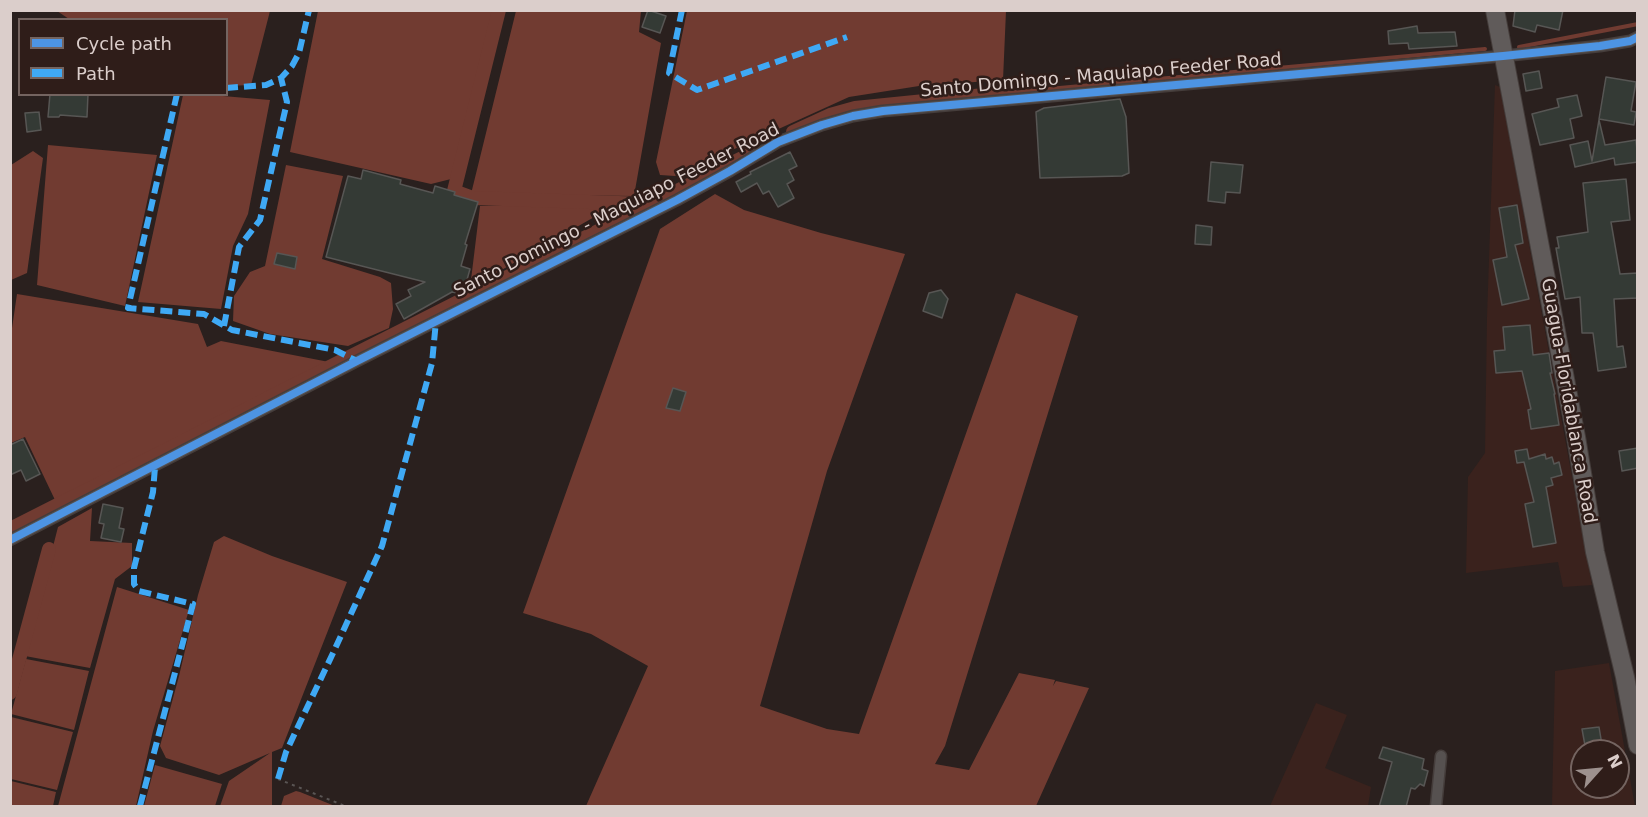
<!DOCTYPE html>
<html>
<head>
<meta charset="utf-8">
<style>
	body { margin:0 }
	#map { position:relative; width:1648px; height:817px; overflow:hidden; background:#2a201e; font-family:"DejaVu Sans",sans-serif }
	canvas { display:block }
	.frame { position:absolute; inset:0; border:12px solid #dbcecb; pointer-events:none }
	.legend { position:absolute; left:18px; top:18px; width:210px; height:78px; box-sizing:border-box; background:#2f1d19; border:2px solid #746460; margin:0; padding:8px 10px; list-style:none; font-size:18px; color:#dbcecb }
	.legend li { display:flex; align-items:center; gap:12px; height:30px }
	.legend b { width:30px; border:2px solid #746460 }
	.north { position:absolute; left:1570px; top:739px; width:60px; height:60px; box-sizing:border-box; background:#2f1d19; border:2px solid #746460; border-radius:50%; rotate:63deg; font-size:16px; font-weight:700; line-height:24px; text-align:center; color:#dbcecb }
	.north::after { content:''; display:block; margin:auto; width:21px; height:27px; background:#9d918e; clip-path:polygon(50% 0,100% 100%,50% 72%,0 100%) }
</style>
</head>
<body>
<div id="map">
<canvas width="1648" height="817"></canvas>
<div class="frame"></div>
<ul class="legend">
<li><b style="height:8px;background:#4d94e3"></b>Cycle path</li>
<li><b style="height:8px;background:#3fa9f5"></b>Path</li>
</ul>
<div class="north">N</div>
</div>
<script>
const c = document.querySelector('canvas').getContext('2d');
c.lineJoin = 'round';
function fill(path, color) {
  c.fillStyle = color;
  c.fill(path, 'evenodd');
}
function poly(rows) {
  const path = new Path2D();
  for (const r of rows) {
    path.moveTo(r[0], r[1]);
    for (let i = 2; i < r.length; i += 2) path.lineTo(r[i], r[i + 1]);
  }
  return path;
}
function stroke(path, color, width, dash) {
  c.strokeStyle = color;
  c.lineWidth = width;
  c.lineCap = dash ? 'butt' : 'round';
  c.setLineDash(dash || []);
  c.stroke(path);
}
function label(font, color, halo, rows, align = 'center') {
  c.font = font + ' "DejaVu Sans",sans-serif';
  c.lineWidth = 5;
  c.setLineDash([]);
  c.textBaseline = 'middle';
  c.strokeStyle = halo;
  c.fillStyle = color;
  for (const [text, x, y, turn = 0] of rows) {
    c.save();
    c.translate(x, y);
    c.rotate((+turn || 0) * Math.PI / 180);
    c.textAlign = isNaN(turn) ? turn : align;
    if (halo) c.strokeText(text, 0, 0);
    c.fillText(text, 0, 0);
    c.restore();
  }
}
fill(poly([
	[1495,85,1500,87,1592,585,1563,587,1558,562,1466,573,1468,477,1485,453,1487,317],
	[1609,663,1635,806,1552,806,1555,671],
	[1582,751,1618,751,1618,787,1582,787],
	[1316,703,1347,715,1325,768,1371,787,1368,806,1270,806]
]), '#3a221d');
fill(poly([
	[57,11,270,10,270,11,251,85,227,86,226,20,69,19],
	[318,11,493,11,455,178,431,184,290,152],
	[516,11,641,11,639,32,661,43,634,196,471,194],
	[687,11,1006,11,1003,80,919,86,849,97,675,176,660,175,656,162],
	[183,95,211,95,270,100,248,214,233,246,221,309,138,302],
	[48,145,157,155,125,306,37,285],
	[33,151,43,158,27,273,11,280,11,165],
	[286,165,343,176,322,259,380,277,391,283,393,309,389,328,348,346,270,334,233,321,234,296,250,272,265,266],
	[715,194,744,210,821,233,905,254,827,471,760,706,827,729,859,734,1016,293,1078,316,945,746,935,764,969,770,1019,673,1055,680,1053,686,1056,681,1089,688,1036,806,586,806,648,666,591,634,523,613,660,229],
	[617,204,470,288,480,206],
	[17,294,198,324,207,347,221,341,329,362,55,500,25,437,11,443,11,335],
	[92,508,90,541,132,543,132,566,115,579,90,668,25,656,58,527],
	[224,536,272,556,347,582,282,748,272,752,272,806,220,806,229,781,270,753,219,775,166,758,160,746,179,676,198,595,214,542],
	[117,587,189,610,153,731,136,806,58,806],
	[26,659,89,671,74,730,11,714],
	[11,717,73,732,57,790,11,779],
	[155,765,222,784,215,806,144,806],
	[11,781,56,792,53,806,11,806],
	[296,791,300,792,335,806,281,806,284,796]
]), '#713b31');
stroke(poly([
	[1519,47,1638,24],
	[994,94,1485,49]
]), '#713b31', 4);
stroke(poly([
	[499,10,454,191,473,198,648,204],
	[793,132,830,115,855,108,994,94],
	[10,529,752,153],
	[10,693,49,549]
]), '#713b31', 14);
const building = poly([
	[648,10,666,16,660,33,642,27,648,10],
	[1515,10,1563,10,1559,30,1537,25,1535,32,1513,26,1515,10],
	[1417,26,1418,33,1455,32,1457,46,1409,49,1408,43,1389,44,1388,31,1417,26],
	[1539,71,1542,88,1526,91,1523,74,1539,71],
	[1606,77,1636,82,1631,111,1636,112,1634,125,1599,119,1606,77],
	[50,94,88,94,87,117,60,115,59,117,48,117,50,94],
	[1577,95,1582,116,1570,119,1574,138,1540,145,1532,114,1559,107,1557,99,1577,95],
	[1120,99,1126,117,1129,173,1122,176,1040,178,1036,112,1044,108,1120,99],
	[39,112,41,130,27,132,25,113,39,112],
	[1599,120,1605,145,1636,140,1638,162,1615,165,1614,158,1575,167,1570,145,1588,141,1592,161,1599,120],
	[790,152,797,166,789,170,794,180,787,184,794,198,778,207,769,191,763,194,757,183,741,192,736,182,751,174,750,172,790,152],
	[1211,162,1243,165,1240,193,1226,192,1225,203,1208,201,1211,162],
	[363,170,401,180,400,184,433,193,435,186,455,192,454,195,478,202,465,244,467,245,461,266,470,269,465,287,459,285,457,293,452,292,404,319,396,304,411,296,408,290,425,282,326,257,348,176,361,179,363,170],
	[1626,179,1630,220,1611,222,1620,274,1638,273,1638,298,1614,299,1617,347,1623,346,1626,367,1598,371,1593,333,1582,333,1580,297,1565,299,1556,248,1559,248,1557,237,1588,232,1583,183,1626,179],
	[1517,205,1523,243,1515,245,1529,299,1502,305,1493,260,1507,257,1499,208,1517,205],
	[1196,225,1212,227,1211,245,1195,244,1196,225],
	[277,253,297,257,295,269,274,264,277,253],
	[941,290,948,299,942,318,923,311,929,293,941,290],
	[1530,325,1533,355,1549,353,1552,373,1550,373,1555,394,1554,394,1559,425,1531,429,1528,410,1531,409,1522,371,1496,373,1494,351,1505,350,1503,327,1530,325],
	[673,388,686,392,680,411,666,408,673,388],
	[23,439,40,474,26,481,21,470,10,475,10,445,23,439],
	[1638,448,1638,468,1622,471,1619,451,1638,448],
	[1527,449,1529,459,1545,454,1546,459,1552,457,1554,464,1559,462,1562,475,1551,478,1553,485,1546,487,1556,543,1533,547,1525,504,1534,502,1524,462,1517,463,1515,451,1527,449],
	[103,504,123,508,119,528,124,529,121,542,101,538,104,524,99,523,103,504],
	[1599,727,1603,751,1586,751,1582,729,1599,727],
	[1383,747,1424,759,1422,769,1428,771,1424,786,1420,784,1415,789,1411,788,1406,807,1379,807,1392,762,1379,758,1383,747]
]);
fill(building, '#343a35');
stroke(building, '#575654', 1.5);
const street = poly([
	[10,540,357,361,677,200,730,171,778,142,822,125,853,116,883,111,1503,56,1600,46,1630,41,1638,37],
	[1436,806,1441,756]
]);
const primary = poly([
	[1495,10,1576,437,1595,552,1625,677,1638,745]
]);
stroke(street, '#453d3b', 13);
stroke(primary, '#453d3b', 20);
stroke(poly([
	[278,779,345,806]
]), '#5a5554', 2, [3, 4.5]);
stroke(street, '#565150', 10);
stroke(primary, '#605b5a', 18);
stroke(poly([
	[682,10,669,73,697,90,847,37],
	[226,88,266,85,281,78,292,66,299,53,309,10],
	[177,94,128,308,204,314,232,330,335,350,357,361],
	[224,326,239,247,260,220,287,102,281,78],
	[278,779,286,752,334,651,382,546,432,363,436,321],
	[140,806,193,604,139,591,134,584,134,568,153,492,155,467]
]), '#3fa9f5', 6, [12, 6]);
stroke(poly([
	[10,540,357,361,677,200,730,171,778,142,822,125,853,116,883,111,1503,56,1600,46,1630,41,1638,37]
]), '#4d94e3', 8);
label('18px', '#dbcecb', '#2f1d19', [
	["Santo Domingo - Maquiapo Feeder Road",1101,76,-5],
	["Santo Domingo - Maquiapo Feeder Road",617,211,-27],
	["Guagua-Floridablanca Road",1568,401,80]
]);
</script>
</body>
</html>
